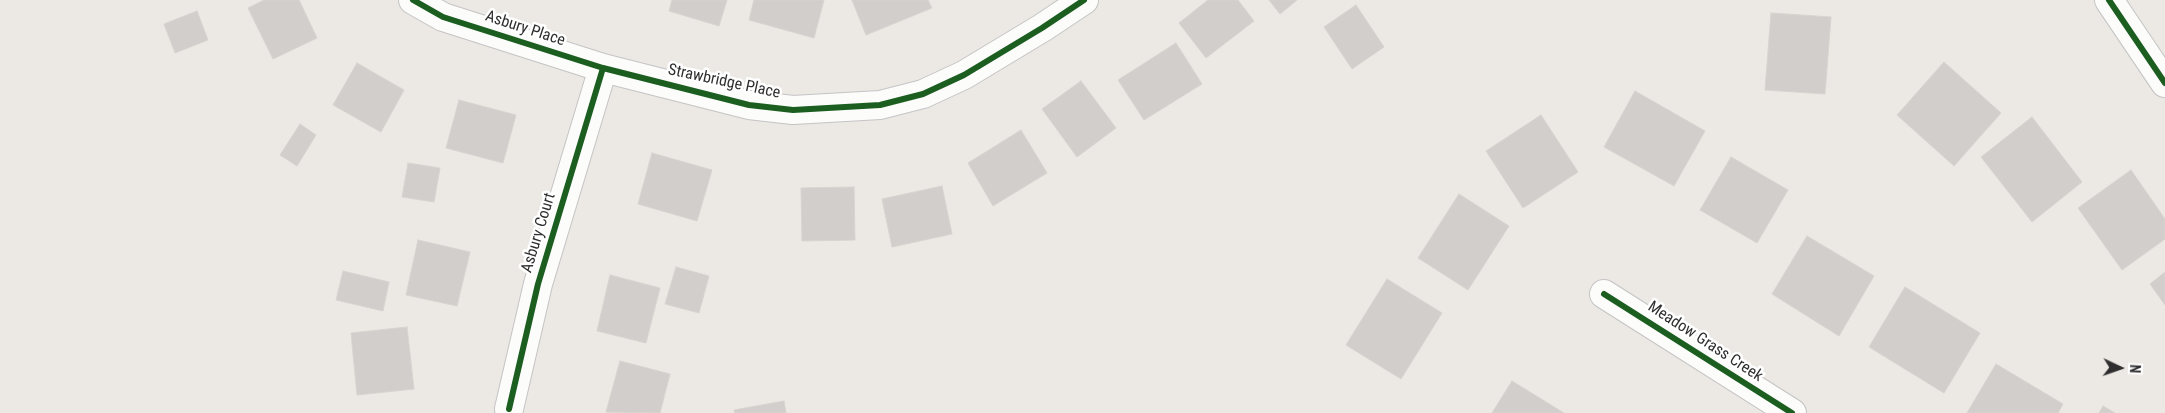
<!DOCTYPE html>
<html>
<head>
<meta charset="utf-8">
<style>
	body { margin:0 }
	#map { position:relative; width:2165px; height:413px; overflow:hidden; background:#ece8e4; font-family:"Roboto Condensed",sans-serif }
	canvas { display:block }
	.north { position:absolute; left:2095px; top:343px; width:50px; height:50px; -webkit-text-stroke:4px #fff; paint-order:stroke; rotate:93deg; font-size:14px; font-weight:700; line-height:20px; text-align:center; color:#2e2e2e }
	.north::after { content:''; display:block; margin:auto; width:18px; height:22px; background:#2e2e2e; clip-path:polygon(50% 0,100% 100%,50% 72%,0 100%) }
</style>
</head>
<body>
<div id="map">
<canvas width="2165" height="413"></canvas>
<div class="north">N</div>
</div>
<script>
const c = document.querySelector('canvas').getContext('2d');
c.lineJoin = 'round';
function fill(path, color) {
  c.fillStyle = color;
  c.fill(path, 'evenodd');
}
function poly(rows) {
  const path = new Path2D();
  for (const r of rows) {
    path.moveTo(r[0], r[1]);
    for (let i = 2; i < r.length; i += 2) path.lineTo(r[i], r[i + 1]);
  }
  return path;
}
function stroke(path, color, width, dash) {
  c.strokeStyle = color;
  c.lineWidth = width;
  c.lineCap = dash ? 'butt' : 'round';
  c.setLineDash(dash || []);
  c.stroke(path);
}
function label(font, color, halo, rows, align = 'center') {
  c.font = font + ' "Roboto Condensed",sans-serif';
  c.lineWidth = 5;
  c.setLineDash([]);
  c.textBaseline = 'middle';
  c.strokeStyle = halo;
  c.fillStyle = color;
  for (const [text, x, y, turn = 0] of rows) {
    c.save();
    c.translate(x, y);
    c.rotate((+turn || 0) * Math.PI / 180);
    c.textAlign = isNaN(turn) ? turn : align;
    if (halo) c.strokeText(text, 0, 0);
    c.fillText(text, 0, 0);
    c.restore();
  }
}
const building = poly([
	[264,0,299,0,317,38,273,59,248,8,264,0],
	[672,0,727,0,719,26,669,11,672,0],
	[754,0,824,0,814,38,749,20,754,0],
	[852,0,928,0,932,8,866,35,852,0],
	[1208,0,1238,0,1254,21,1206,58,1179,23,1208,0],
	[1269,0,1297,0,1280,14,1269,0],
	[1356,5,1384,47,1352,69,1324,27,1356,5],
	[197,11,208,40,175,53,164,24,197,11],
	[1771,13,1831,17,1825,94,1765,90,1771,13],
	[1176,43,1202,84,1144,120,1118,80,1176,43],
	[1944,62,2001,113,1954,166,1897,115,1944,62],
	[357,63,404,90,381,132,333,105,357,63],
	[1081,81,1116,128,1077,157,1042,109,1081,81],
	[1635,91,1705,131,1674,186,1604,147,1635,91],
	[459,100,516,115,503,163,446,148,459,100],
	[1541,115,1578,172,1523,208,1486,151,1541,115],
	[2032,117,2082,182,2032,222,1981,157,2032,117],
	[300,124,316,135,297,166,280,155,300,124],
	[1021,130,1047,173,993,206,968,163,1021,130],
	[652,153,712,170,697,221,638,204,652,153],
	[1731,157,1788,190,1757,243,1700,210,1731,157],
	[408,163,440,168,434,202,402,197,408,163],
	[2131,170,2165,219,2165,239,2122,270,2078,208,2131,170],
	[942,186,952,234,892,247,882,199,942,186],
	[854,187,855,240,802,241,801,188,854,187],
	[1459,194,1509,226,1468,290,1418,258,1459,194],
	[1807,236,1874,276,1839,336,1772,294,1807,236],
	[418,240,470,252,457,306,406,295,418,240],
	[676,267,709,276,699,313,665,304,676,267],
	[343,271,389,282,383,311,336,300,343,271],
	[2165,272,2165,305,2150,284,2165,272],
	[610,275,660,288,646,343,597,331,610,275],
	[1387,279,1442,313,1401,379,1346,345,1387,279],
	[1905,287,1980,333,1944,393,1869,347,1905,287],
	[407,327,414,389,357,395,351,333,407,327],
	[620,361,670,374,660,413,606,412,620,361],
	[1996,364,2063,404,2058,413,1967,413,1996,364],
	[1512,381,1564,413,1492,413,1512,381],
	[784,401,786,413,735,413,734,410,784,401],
	[2103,406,2115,413,2099,413,2103,406]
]);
fill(building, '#d1cecb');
stroke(building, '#d7d4d0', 1);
const street = poly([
	[413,0,443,17,603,68,749,105,793,110,880,105,923,94,964,75,1042,28,1084,0],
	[2109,0,2165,83],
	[1604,294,1792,413],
	[509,409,538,284,603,68]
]);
stroke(street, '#c5c4c5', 30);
stroke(street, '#fcfcfb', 28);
stroke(poly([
	[413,0,443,17,603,68,749,105,793,110,880,105,923,94,964,75,1042,28,1084,0],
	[2109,0,2165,83],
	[1604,294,1792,413],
	[509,409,538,284,603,68]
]), '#1b5e20', 6);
label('16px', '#2e2e2e', '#fff', [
	["Asbury Place",525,29,18],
	["Strawbridge Place",724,82,12],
	["Asbury Court",539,233,-73],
	["Meadow Grass Creek",1705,342,33]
]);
</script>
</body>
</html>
